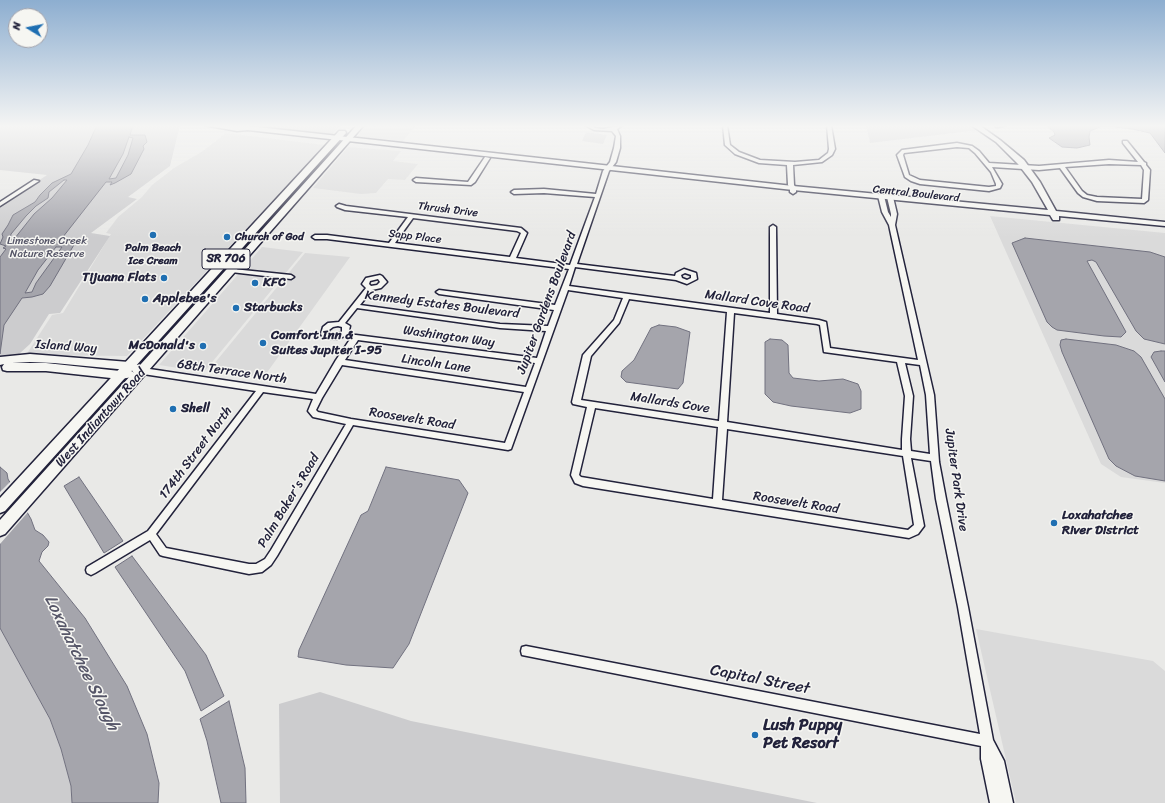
<!DOCTYPE html>
<html>
<head>
<meta charset="utf-8">
<style>
	body { margin:0 }
	#map { position:relative; width:1165px; height:803px; overflow:hidden; background:#e9e9e7; font-family:Sriracha,sans-serif }
	canvas { display:block }
	.north { position:absolute; left:8px; top:8px; width:40px; height:40px; box-sizing:border-box; background:#f6f6f2; border:1px solid #a1a1a9; border-radius:50%; rotate:280deg; font-size:11px; font-weight:700; line-height:16px; text-align:center; color:#22223b }
	.north::after { content:''; display:block; margin:auto; width:14px; height:18px; background:#1f6fb2; clip-path:polygon(50% 0,100% 100%,50% 72%,0 100%) }
</style>
</head>
<body>
<div id="map">
<canvas width="1165" height="803"></canvas>
<div class="north">N</div>
</div>
<script>
const c = document.querySelector('canvas').getContext('2d');
c.lineJoin = 'round';
function fill(path, color) {
  c.fillStyle = color;
  c.fill(path, 'evenodd');
}
function poly(rows) {
  const path = new Path2D();
  for (const r of rows) {
    path.moveTo(r[0], r[1]);
    for (let i = 2; i < r.length; i += 2) path.lineTo(r[i], r[i + 1]);
  }
  return path;
}
function stroke(path, color, width, dash) {
  c.strokeStyle = color;
  c.lineWidth = width;
  c.lineCap = dash ? 'butt' : 'round';
  c.setLineDash(dash || []);
  c.stroke(path);
}
function label(font, color, halo, rows, align = 'center') {
  c.font = font + ' Sriracha,sans-serif';
  c.lineWidth = 3;
  c.setLineDash([]);
  c.textBaseline = 'middle';
  c.strokeStyle = halo;
  c.fillStyle = color;
  for (const [text, x, y, turn = 0] of rows) {
    c.save();
    c.translate(x, y);
    c.rotate((+turn || 0) * Math.PI / 180);
    c.textAlign = isNaN(turn) ? turn : align;
    if (halo) c.strokeText(text, 0, 0);
    c.fillText(text, 0, 0);
    c.restore();
  }
}
fill(poly([
	[366,125,416,125,403,141,358,137,358,135],
	[226,133,325,145,127,356,26,355,52,315,63,313,111,234,106,233,118,217,142,197,152,185,174,168,203,151],
	[348,147,401,151,393,161,418,164,405,180,388,179,376,193,361,194,313,188],
	[990,216,1165,233,1165,483,1121,477,1101,464],
	[262,247,303,252,204,372,159,365],
	[305,253,350,257,263,378,209,370],
	[976,629,1153,661,1165,671,1165,803,1016,803]
]), '#dadada');
fill(poly([
	[0,125,180,125,170,166,128,197,137,199,91,233,110,236,60,313,49,314,30,344,19,354,0,358,0,206,47,175,0,170],
	[252,125,341,125,332,135],
	[866,125,972,125,980,130,870,143],
	[586,132,607,135,603,144,582,141],
	[0,628,50,719,61,749,71,786,72,803,0,803],
	[320,692,411,721,817,803,280,803,279,704]
]), '#ccccce');
const water = poly([
	[97,125,133,125,130,135,145,135,147,142,143,146,144,149,131,174,115,183,110,185,112,182,106,182,59,242,75,243,50,286,43,294,32,297,22,298,4,325,0,354,0,257,6,249,3,248,6,246,0,244,3,237,2,234,8,225,13,215,35,202,40,195,52,183,71,174,88,145,97,125],
	[129,137,133,138,128,155,116,178,109,179,123,154,129,137],
	[64,180,67,180,52,198,34,214,15,238,10,240,11,234,26,216,36,206,48,198,49,192,64,180],
	[56,247,62,247,36,283,32,292,25,293,38,270,56,247],
	[1046,125,1165,125,1165,153,1150,133,1132,129,1115,127,1100,127,1090,131,1089,137,1090,145,1077,148,1062,147,1049,138,1055,135,1054,132,1046,125],
	[1025,238,1150,252,1165,257,1165,344,1144,339,1136,331,1096,262,1092,260,1087,261,1126,332,1121,337,1104,336,1057,330,1052,327,1047,322,1012,243,1025,238],
	[659,325,676,327,690,332,683,383,678,389,626,382,621,377,622,371,634,360,651,328,659,325],
	[770,339,782,340,788,345,789,373,793,378,819,381,843,379,858,384,861,391,861,409,850,413,791,406,773,402,765,394,765,342,770,339],
	[1066,339,1116,345,1134,351,1141,357,1165,399,1165,481,1135,476,1116,466,1109,459,1062,352,1060,345,1061,340,1066,339],
	[1161,351,1165,351,1165,382,1151,357,1154,352,1161,351],
	[0,467,7,473,8,479,31,519,35,530,43,535,49,542,48,546,42,552,39,561,85,618,127,686,147,734,159,783,158,803,72,803,71,786,61,749,50,719,0,628,0,467],
	[386,467,459,480,468,493,409,644,393,668,346,665,298,657,299,650,361,515,368,511,386,467],
	[79,477,123,541,104,553,64,486,79,477],
	[132,556,206,655,224,696,201,711,185,671,115,567,132,556],
	[229,701,245,768,246,803,221,803,207,741,200,719,229,701]
]);
fill(water, '#a5a5ac');
stroke(water, '#71717f', 1);
fill(poly([
	[11,481,29,511,0,544,0,492]
]), '#e9e9e7');
const street = poly([
	[585,125,591,125,595,128,603,129,623,125,617,129,620,136,620,148,616,162,609,171,577,264,675,276,676,273,684,269,696,273,697,279,687,284,676,280,575,267,569,286,770,313,770,227,773,225,776,227,777,314,819,320,826,322,830,348,918,360,889,225,882,212,878,196,881,194,884,196,888,212,891,217,891,214,887,197,890,195,893,197,897,214,895,225,934,395,939,462,946,499,968,607,993,740,1004,761,1013,803,990,803,981,759,981,746,522,655,521,651,522,647,526,646,980,734,958,607,936,499,931,461,911,458,924,526,918,534,909,538,583,486,575,483,571,475,587,407,573,404,572,402,583,355,614,320,623,298,568,290,511,449,508,450,353,425,277,556,271,565,262,572,249,574,163,556,160,555,150,540,95,573,91,575,87,573,86,570,87,567,148,531,256,391,143,374,140,373,139,371,140,369,143,368,316,394,336,360,353,335,356,335,537,358,546,331,500,328,357,308,345,323,350,326,348,335,336,339,323,338,321,334,323,327,328,323,339,322,366,288,362,284,366,278,380,275,382,276,387,282,381,288,372,290,360,305,500,324,548,326,554,310,439,294,436,292,439,290,555,305,569,269,327,239,315,239,312,237,315,235,327,235,389,243,408,217,345,210,337,207,336,206,339,204,346,206,521,228,527,233,516,258,570,265,595,197,544,193,514,194,511,192,514,190,544,189,596,194,603,171,610,162,614,148,616,136,612,131,594,130,585,125],
	[413,218,517,231,521,233,510,257,395,243,413,218],
	[685,273,691,275,691,278,687,280,682,278,681,275,685,273],
	[378,279,380,282,377,285,371,286,369,284,370,281,378,279],
	[629,299,727,312,719,421,581,400,591,356,619,323,629,299],
	[734,313,817,324,820,325,824,352,897,362,905,396,902,439,902,450,727,422,734,313],
	[338,326,342,327,342,332,335,335,329,334,329,330,333,327,338,326],
	[358,340,535,363,526,387,345,360,358,340],
	[905,363,920,365,926,395,930,454,911,451,910,439,913,396,905,363],
	[342,365,524,392,505,443,351,419,318,412,316,410,322,398,342,365],
	[263,392,313,399,308,411,313,417,346,424,271,550,265,559,256,564,249,564,166,548,156,534,263,392],
	[595,408,718,427,713,499,581,477,579,475,595,408],
	[727,429,903,456,914,525,908,530,722,500,727,429],
	[723,125,727,125,730,145,739,152,760,160,795,162,819,160,828,153,829,149,827,125,831,125,835,149,832,155,822,162,793,165,794,185,796,188,796,192,793,194,790,192,790,188,788,185,787,165,759,163,735,154,725,145,723,125],
	[996,125,1007,125,998,127,996,127,996,125],
	[1123,141,1127,141,1144,162,1146,163,1146,165,1150,170,1148,200,1144,203,1097,201,1083,197,1078,193,1060,168,1039,170,992,167,1002,184,1000,188,989,191,920,184,911,181,905,177,897,155,902,150,957,143,972,146,979,151,989,163,1039,166,1109,160,1138,162,1123,143,1123,141],
	[957,147,969,148,975,153,991,172,996,184,996,186,989,187,920,180,909,175,903,155,904,153,957,147],
	[1109,164,1141,165,1144,170,1142,199,1097,197,1087,195,1082,191,1065,167,1109,164],
	[485,157,490,158,475,182,471,185,416,182,413,180,416,178,468,182,485,157],
	[34,180,39,181,0,206,0,202,34,180],
	[233,269,291,275,294,277,291,279,231,272,230,271,233,269]
]);
const secondary = poly([
	[204,125,248,126,793,186,1048,210,1032,182,1018,164,996,142,971,125,979,125,1000,140,1024,160,1040,182,1056,211,1165,222,1165,226,1059,216,1059,220,1053,220,1050,215,793,190,248,130,237,131,204,125],
	[30,354,129,362,147,368,148,371,147,374,143,375,128,370,54,363,30,362,12,363,46,363,120,371,129,370,133,371,134,374,133,377,120,379,46,371,7,371,3,370,2,367,4,364,0,365,0,357,30,354]
]);
const primary = poly([
	[357,125,364,125,5,534,0,536,0,520,357,125],
	[339,131,345,131,346,133,5,511,0,513,0,498,339,131]
]);
stroke(street, '#22223b', 3);
stroke(secondary, '#22223b', 3);
stroke(primary, '#22223b', 3);
fill(street, '#f6f6f2');
fill(secondary, '#f6f6f2');
fill(primary, '#f6f6f2');
const sky = c.createLinearGradient(0, 0, 0, 238);
sky.addColorStop(0, '#8daed0');
sky.addColorStop(0.53, '#f5f5f4');
sky.addColorStop(1, '#f5f5f400');
c.fillStyle = sky;
c.fillRect(0, 0, 1165, 238);
for (const [x, y, r, color] of [
	[153,235,4,"#1f6fb2"],
	[227,237,4,"#1f6fb2"],
	[164,278,4,"#1f6fb2"],
	[255,283,4,"#1f6fb2"],
	[145,299,4,"#1f6fb2"],
	[236,308,4,"#1f6fb2"],
	[263,343,4,"#1f6fb2"],
	[203,346,4,"#1f6fb2"],
	[173,409,4,"#1f6fb2"],
	[1054,523,4,"#1f6fb2"],
	[755,735,4,"#1f6fb2"]
]) {
  const dot = new Path2D();
  dot.arc(x, y, r, 0, 2 * Math.PI);
  c.fillStyle = color;
  c.fill(dot);
  stroke(dot, '#f6f6f2', 1.5);
}
label('11px', '#22223b', '#f6f6f2', [
	["Central Boulevard",916,194,6],
	["Thrush Drive",448,210,7],
	["Sapp Place",415,237,7]
]);
label('bold 11px', '#22223b', '#f6f6f2', [
	["Church of God",235,237],
	["Palm Beach",153,248,"center"],
	["Ice Cream",153,261,"center"]
], 'left');
label('11px', '#555567', '#f6f6f2', [
	["Limestone Creek",47,241],
	["Nature Reserve",47,254]
]);
for (const [x, y, w] of [
	[226,259,48]
]) {
  const box = new Path2D();
  box.roundRect(x - w / 2, y - 10, w, 20, 3);
  c.fillStyle = '#f6f6f2';
  c.fill(box);
  stroke(box, '#22223b', 1);
}
label('bold 12px', '#22223b', null, [
	["SR 706",226,259]
]);
label('bold 13px', '#22223b', '#f6f6f2', [
	["Tijuana Flats",156,278,"right"],
	["KFC",263,283],
	["Applebee's",153,299],
	["Starbucks",244,308],
	["Comfort Inn &",271,336],
	["Suites Jupiter I-95",271,351],
	["McDonald's",195,346,"right"],
	["Shell",181,409],
	["Loxahatchee",1062,516],
	["River District",1062,531]
], 'left');
label('13px', '#22223b', '#f6f6f2', [
	["Mallard Cove Road",757,302,8],
	["Jupiter Gardens Boulevard",547,303,-70],
	["Kennedy Estates Boulevard",442,305,7],
	["Washington Way",449,337,8],
	["Island Way",66,347,4],
	["Lincoln Lane",436,364,8],
	["68th Terrace North",232,372,8],
	["Mallards Cove",670,403,9],
	["West Indiantown Road",101,418,-48],
	["Roosevelt Road",412,419,9],
	["174th Street North",196,453,-53],
	["Jupiter Park Drive",956,480,82],
	["Palm Baker's Road",289,501,-59],
	["Roosevelt Road",796,503,9]
]);
label('16px', '#22223b', '#f6f6f2', [
	["Capital Street",760,680,11]
]);
label('bold 16px', '#22223b', '#f6f6f2', [
	["Lush Puppy",763,726],
	["Pet Resort",763,744]
], 'left');
label('italic 17px', '#565668', '#f6f6f2', [
	["Loxahatchee Slough",81,663,64]
]);
</script>
</body>
</html>
